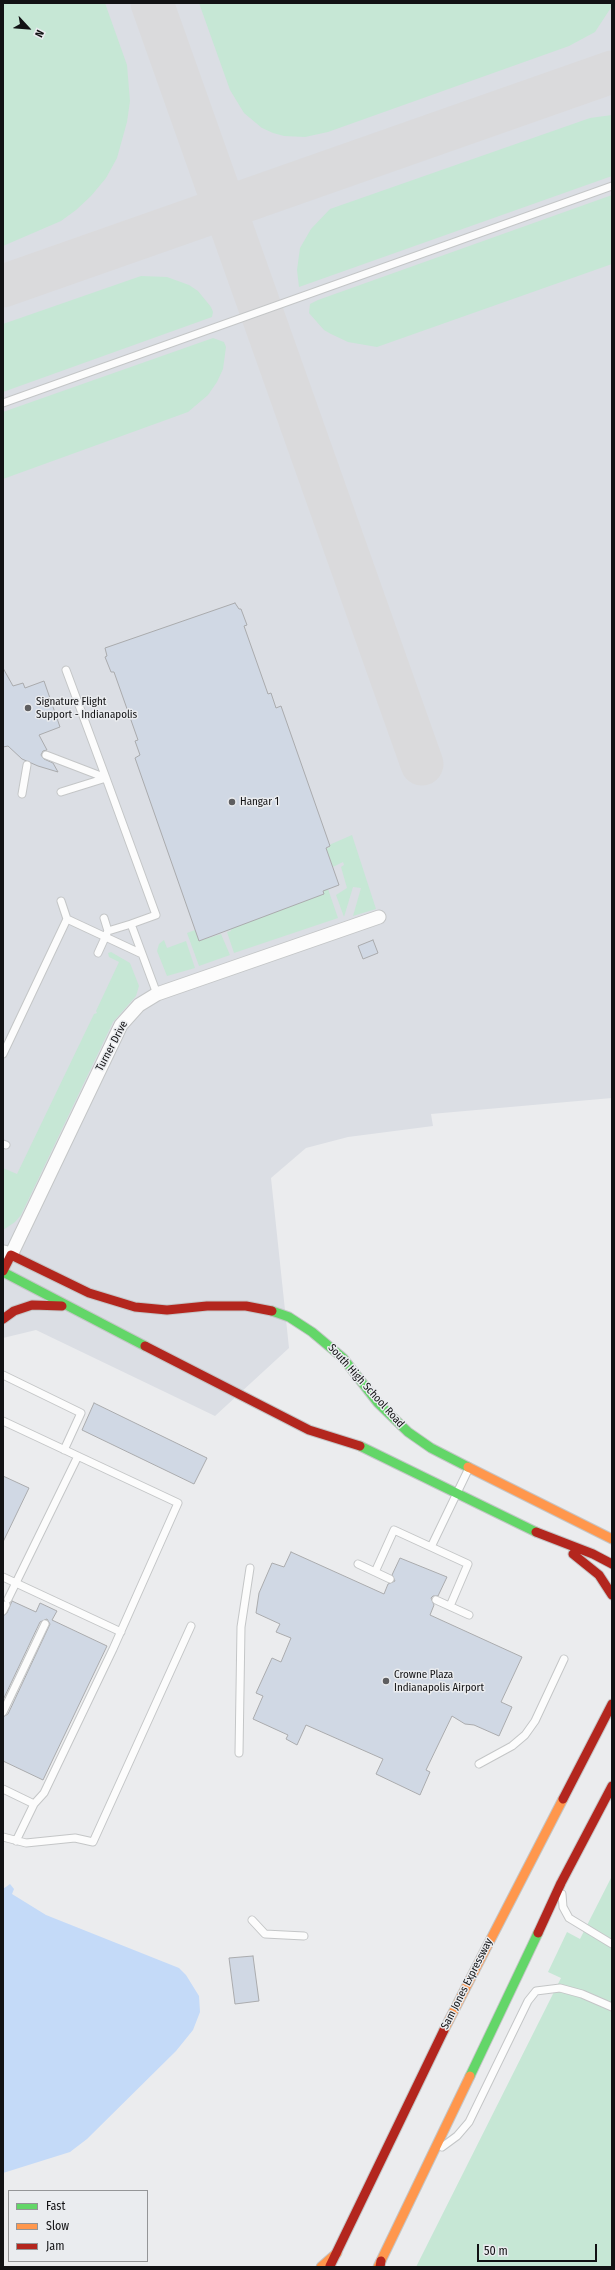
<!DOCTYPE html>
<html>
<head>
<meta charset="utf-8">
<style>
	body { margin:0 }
	#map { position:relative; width:615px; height:2270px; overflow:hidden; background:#ebecee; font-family:"Fira Sans Condensed",sans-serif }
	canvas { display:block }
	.frame { position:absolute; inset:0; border:4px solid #121214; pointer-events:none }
	.legend { position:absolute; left:8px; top:2190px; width:140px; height:72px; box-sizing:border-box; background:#eaecef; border:1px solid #949597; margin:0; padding:5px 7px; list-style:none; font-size:12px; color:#121214 }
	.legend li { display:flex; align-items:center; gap:8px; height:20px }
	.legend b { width:20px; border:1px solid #949597 }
	.north { position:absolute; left:8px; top:8px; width:40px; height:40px; -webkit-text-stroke:3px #eaecef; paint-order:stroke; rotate:116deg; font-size:11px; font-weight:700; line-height:16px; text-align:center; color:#121214 }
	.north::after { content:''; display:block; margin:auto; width:14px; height:18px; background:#121214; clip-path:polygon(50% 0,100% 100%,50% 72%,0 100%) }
	.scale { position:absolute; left:477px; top:2244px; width:120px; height:18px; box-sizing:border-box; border:2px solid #121214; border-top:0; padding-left:5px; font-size:12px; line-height:14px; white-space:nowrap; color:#121214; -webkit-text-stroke:3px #eaecef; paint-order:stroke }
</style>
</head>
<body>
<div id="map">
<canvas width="615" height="2270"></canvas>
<div class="frame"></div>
<ul class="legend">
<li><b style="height:5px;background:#63d668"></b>Fast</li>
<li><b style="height:5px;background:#ff974d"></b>Slow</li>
<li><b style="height:5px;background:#b3261e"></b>Jam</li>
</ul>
<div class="north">N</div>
<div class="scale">50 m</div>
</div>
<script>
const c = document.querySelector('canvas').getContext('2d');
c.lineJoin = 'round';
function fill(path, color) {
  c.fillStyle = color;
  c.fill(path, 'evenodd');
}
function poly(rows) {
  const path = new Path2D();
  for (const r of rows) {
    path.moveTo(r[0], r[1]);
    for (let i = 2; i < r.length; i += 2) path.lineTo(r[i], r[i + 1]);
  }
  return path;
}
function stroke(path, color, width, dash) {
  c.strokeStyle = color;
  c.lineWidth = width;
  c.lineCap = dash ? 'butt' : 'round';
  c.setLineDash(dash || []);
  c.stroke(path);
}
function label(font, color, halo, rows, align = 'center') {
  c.font = font + ' "Fira Sans Condensed",sans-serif';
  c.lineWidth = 3;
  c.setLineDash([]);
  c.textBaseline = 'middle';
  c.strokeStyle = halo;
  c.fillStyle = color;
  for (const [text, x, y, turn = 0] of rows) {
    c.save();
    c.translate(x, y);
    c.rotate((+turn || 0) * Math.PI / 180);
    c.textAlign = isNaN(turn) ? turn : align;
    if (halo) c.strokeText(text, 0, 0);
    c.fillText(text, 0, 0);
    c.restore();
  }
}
fill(poly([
	[3,3,612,3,612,1098,431,1114,433,1126,348,1137,306,1148,271,1178,289,1348,215,1416,36,1330,3,1338]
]), '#dbdee4');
fill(poly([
	[3,3,105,3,127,65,130,101,127,122,117,158,106,178,91,196,76,210,61,221,3,246],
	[199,3,612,3,612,6,595,32,569,46,328,132,305,137,284,136,273,133,262,128,244,113,230,90],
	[612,115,612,176,299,287,297,270,300,248,311,229,330,209,590,118],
	[612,195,612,264,377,347,348,342,331,334,324,330,309,313,310,304,318,300],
	[141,276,167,277,189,285,198,291,211,307,213,312,212,317,3,392,3,324],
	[213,338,224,342,226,347,223,369,217,382,208,395,188,412,3,479,3,412],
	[352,835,376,909,353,916,361,888,353,887,344,917,336,895,347,888,341,867,344,865,343,862,333,867,326,848,330,847,329,845],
	[328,889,338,918,234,953,227,932,231,931,230,927,324,894,323,890],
	[195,930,199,941,221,934,230,955,199,966,187,933],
	[164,940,167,948,186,941,195,968,167,976,157,951,159,944],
	[111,952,130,963,139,986,136,996,113,1022,21,1215,15,1222,3,1230,3,1168,17,1174,94,1014,97,1013,96,1011,119,962,109,957,108,953],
	[612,1876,612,2267,416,2267,561,1978,548,1972,567,1932,580,1939]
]), '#c6e7d5');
fill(poly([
	[10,1884,14,1889,12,1894,46,1915,179,1968,186,1975,199,1996,200,2012,193,2030,176,2051,87,2139,70,2152,3,2173,3,1889]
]), '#c4daf8');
stroke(poly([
	[152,3,422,764],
	[3,286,612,72]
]), '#dadadc', 43);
const building = poly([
	[235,603,239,609,241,609,247,625,244,626,268,694,271,693,276,708,281,706,330,846,326,848,339,885,323,891,324,894,199,941,135,758,140,755,135,741,138,740,114,672,111,672,105,657,107,656,105,648,235,603],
	[3,668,13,686,23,683,25,688,44,681,60,727,39,735,47,750,43,751,41,755,44,759,53,763,58,772,38,766,22,759,8,746,3,747,3,668],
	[373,940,378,953,363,959,358,946,373,940],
	[94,1403,207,1458,194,1484,82,1430,94,1403],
	[3,1476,29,1488,3,1542,3,1476],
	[291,1552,384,1594,388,1584,395,1581,392,1575,400,1558,447,1577,438,1596,433,1596,431,1598,434,1605,430,1615,522,1657,501,1702,512,1707,499,1736,474,1725,465,1724,452,1716,426,1770,430,1772,420,1795,376,1774,383,1759,306,1725,297,1745,286,1739,288,1735,253,1719,263,1696,256,1693,272,1658,281,1662,291,1638,276,1632,280,1624,256,1613,259,1593,272,1563,284,1567,291,1552],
	[12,1601,36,1612,40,1603,57,1611,52,1620,107,1646,43,1780,3,1761,3,1717,8,1714,50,1624,47,1619,40,1622,3,1700,3,1616,7,1613,12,1601],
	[253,1956,259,2001,235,2004,229,1958,253,1956]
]);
fill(building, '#d0d8e4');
stroke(building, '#aaabad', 1);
const lane = poly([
	[3,403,612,186],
	[66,670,106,778],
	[46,755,106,778],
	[61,792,106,778,156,915,131,924,157,994],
	[22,794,27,765],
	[67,919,142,954],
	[108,931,131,924],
	[98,953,108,931,104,918],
	[3,1054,67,919,61,901],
	[3,1144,6,1145],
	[3,1375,81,1413,64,1450],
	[3,1421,178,1503,113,1649,44,1793,34,1804,3,1789],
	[431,1547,469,1468],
	[358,1564,390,1579],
	[375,1572,394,1530,468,1564,450,1606],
	[3,1577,121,1632],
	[8,1599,78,1456],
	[436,1600,469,1615],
	[3,1611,6,1605],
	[3,1712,45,1624],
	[239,1753,241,1627,250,1568],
	[479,1764,512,1746,525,1735,535,1721,564,1659],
	[3,1837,26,1843,75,1838,93,1842,191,1626],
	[16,1841,34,1804],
	[562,1894,563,1907,569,1918,612,1944],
	[252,1920,265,1934,304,1936],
	[442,2147,457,2136,469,2122,528,2001,536,1991,560,1988,582,1994,612,2007]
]);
const street = poly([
	[4,1252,11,1255,121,1025,139,1005,157,994,379,917]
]);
const fast = poly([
	[3,1272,145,1346],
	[272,1311,289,1317,312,1332,343,1358,378,1403,408,1432,431,1448,468,1467],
	[360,1446,536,1532],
	[470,2076,538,1933]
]);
const slow = poly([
	[468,1467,612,1539],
	[444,2030,563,1799],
	[321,2267,337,2253],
	[378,2267,470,2076]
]);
const jam = poly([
	[3,1271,11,1255,89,1293,135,1307,167,1310,207,1306,246,1306,272,1311],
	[3,1319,14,1311,32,1305,62,1306],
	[145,1346,309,1430,360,1446],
	[536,1532,593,1554,612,1564],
	[573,1554,599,1575,612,1595],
	[563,1799,612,1704],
	[538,1933,561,1883,612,1786],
	[330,2266,444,2030],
	[380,2267,381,2261]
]);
stroke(lane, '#c4c6c7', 9);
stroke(street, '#c4c6c7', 15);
stroke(fast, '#c4c6c7', 11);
stroke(slow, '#c4c6c7', 11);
stroke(jam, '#c4c6c7', 11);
stroke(lane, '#fcfcfc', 7);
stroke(street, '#fcfcfc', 13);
stroke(fast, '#63d668', 9);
stroke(slow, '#ff974d', 9);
stroke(jam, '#b3261e', 9);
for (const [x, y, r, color] of [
	[28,708,4,"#5e5e60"],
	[232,802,4,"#5e5e60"],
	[386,1681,4,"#5e5e60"]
]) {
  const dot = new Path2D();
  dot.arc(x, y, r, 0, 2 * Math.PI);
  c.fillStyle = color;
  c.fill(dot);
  stroke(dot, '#eaecef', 1.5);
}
label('11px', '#121214', '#eaecef', [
	["Signature Flight",36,702],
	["Support - Indianapolis",36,715],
	["Hangar 1",240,802],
	["Crowne Plaza",394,1675],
	["Indianapolis Airport",394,1688]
], 'left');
label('11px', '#121214', '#eaecef', [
	["Turner Drive",112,1046,-62],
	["South High School Road",366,1386,48],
	["Sam Jones Expressway",467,1984,-63]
]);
</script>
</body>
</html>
